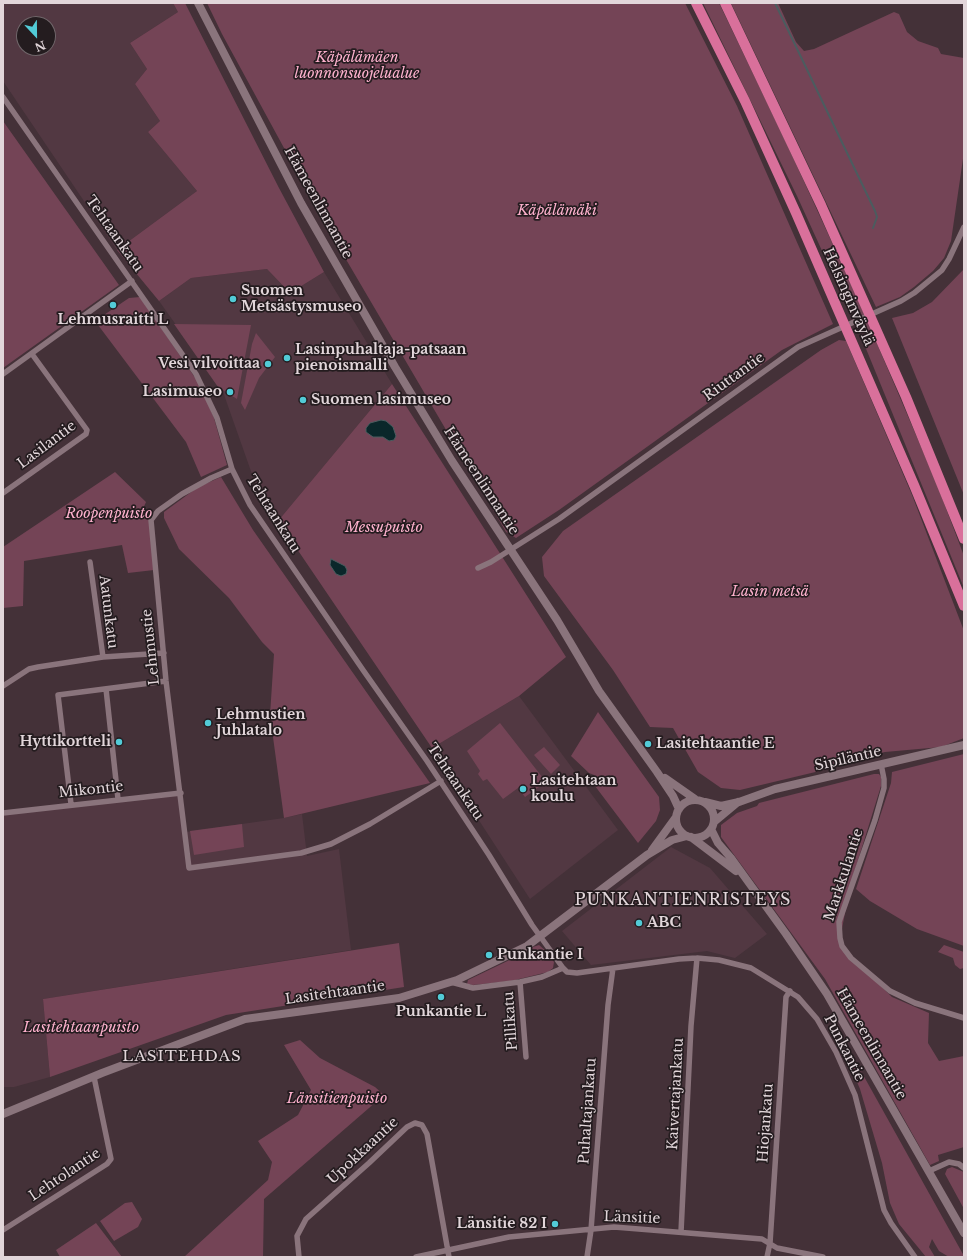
<!DOCTYPE html>
<html>
<head>
<meta charset="utf-8">
<style>
	body { margin:0 }
	#map { position:relative; width:967px; height:1260px; overflow:hidden; background:#443138; font-family:"Libre Baskerville",serif }
	canvas { display:block }
	.frame { position:absolute; inset:0; border:4px solid #e2d6da; pointer-events:none }
	.north { position:absolute; left:16px; top:16px; width:40px; height:40px; box-sizing:border-box; background:#241c1f; border:1px solid #70666a; border-radius:50%; rotate:158deg; font-size:11px; font-weight:700; line-height:16px; text-align:center; color:#e2d6da }
	.north::after { content:''; display:block; margin:auto; width:14px; height:18px; background:#52cbd7; clip-path:polygon(50% 0,100% 100%,50% 72%,0 100%) }
</style>
</head>
<body>
<div id="map">
<canvas width="967" height="1260"></canvas>
<div class="frame"></div>
<div class="north">N</div>
</div>
<script>
const c = document.querySelector('canvas').getContext('2d');
c.lineJoin = 'round';
function fill(path, color) {
  c.fillStyle = color;
  c.fill(path, 'evenodd');
}
function poly(rows) {
  const path = new Path2D();
  for (const r of rows) {
    if (r.length === 3) {
      path.moveTo(r[0] + r[2], r[1]);
      path.arc(r[0], r[1], r[2], 0, 2 * Math.PI);
      continue;
    }
    path.moveTo(r[0], r[1]);
    for (let i = 2; i < r.length; i += 2) path.lineTo(r[i], r[i + 1]);
  }
  return path;
}
function stroke(path, color, width, dash) {
  c.strokeStyle = color;
  c.lineWidth = width;
  c.lineCap = dash ? 'butt' : 'round';
  c.setLineDash(dash || []);
  c.stroke(path);
}
function label(font, color, halo, rows, align = 'center') {
  c.font = font + ' "Libre Baskerville",serif';
  c.lineWidth = 3.5;
  c.setLineDash([]);
  c.textBaseline = 'middle';
  c.strokeStyle = halo;
  c.fillStyle = color;
  for (const [text, x, y, turn = 0] of rows) {
    c.save();
    c.translate(x, y);
    c.rotate((+turn || 0) * Math.PI / 180);
    c.textAlign = isNaN(turn) ? turn : align;
    if (halo) c.strokeText(text, 0, 0);
    c.fillText(text, 0, 0);
    c.restore();
  }
}
fill(poly([
	[3,3,173,3,178,12,130,43,147,69,135,84,160,121,148,132,197,191,117,250,3,81],
	[24,24,48,24,48,48,24,48],
	[267,269,290,293,324,272,392,384,278,521,259,494,222,389,159,301,191,278],
	[519,696,618,830,530,899,432,748],
	[181,793,186,832,284,818,302,814,307,856,339,849,351,950,43,999,50,1077,14,1087,3,1087,3,813],
	[671,847,710,868,767,934,735,958,707,951,591,965,562,931]
]), '#523842');
fill(poly([
	[173,3,185,3,279,188,324,272,290,293,267,269,191,278,159,301,117,250,197,191,148,132,160,121,135,84,147,69,130,43,178,12],
	[207,3,685,3,737,106,833,324,782,350,559,510,516,538,506,532,327,227,222,34],
	[703,3,719,3,784,138,857,297,936,482,964,556,964,588,860,334,797,196],
	[731,3,778,3,796,42,804,51,814,49,894,12,899,14,907,32,918,41,938,48,941,54,964,58,964,152,951,241,944,258,933,271,914,287,900,297,876,307],
	[3,121,119,285,3,368,4,171],
	[964,269,964,495,892,318,913,313,932,302],
	[140,297,200,385,214,418,227,465,201,477,186,442,95,321,129,298],
	[174,324,251,325,237,399,218,387],
	[256,333,275,357,259,378,245,410,241,403,252,344],
	[839,340,846,341,912,495,964,631,964,738,941,747,885,752,855,759,842,758,828,769,740,790,721,788,698,772,673,728,650,727,613,670,544,576,542,557,563,531,821,350],
	[392,384,566,657,519,696,432,748,278,521],
	[115,472,146,502,142,511,150,517,154,570,128,573,122,545,24,561,23,606,3,608,3,547],
	[221,477,253,530,430,783,284,818,270,715,274,654,262,642,229,598,179,549,164,518,164,512,198,487],
	[598,712,659,797,660,810,656,821,638,843,595,786,596,779,594,775,589,773,571,756],
	[500,723,546,782,525,797,518,788,503,799,487,779,483,781,478,774,480,771,467,751],
	[544,747,560,765,551,774,534,755],
	[964,754,964,946,917,929,870,901,856,889,891,783,892,772],
	[874,774,879,774,881,777,881,786,850,886,839,945,892,997,929,1013,928,1043,939,1061,964,1056,964,1147,938,1155,939,1161,930,1165,825,979,721,837,721,825,737,813,757,806,759,803],
	[242,824,244,847,194,855,190,831],
	[399,943,404,987,226,1015,50,1077,43,999],
	[539,945,546,951,554,962,553,968,548,972,511,981,473,985,467,984,468,980,520,955,533,947],
	[944,945,964,952,964,968,960,969,955,965,953,958,938,952],
	[300,1040,320,1058,375,1087,384,1095,264,1199,263,1257,184,1257,268,1180,272,1162,258,1141,298,1115,311,1090,284,1045],
	[852,1055,964,1256,964,1257,949,1257,939,1251,932,1239,929,1247,935,1257,926,1257,899,1224,890,1203,882,1163,860,1089,848,1061],
	[952,1167,964,1172,964,1209,945,1174,947,1169],
	[132,1202,142,1219,138,1227,114,1241,100,1221,125,1203],
	[96,1223,122,1257,60,1257,56,1250]
]), '#744456');
const water = poly([
	[381,420,386,421,393,427,396,436,394,440,389,441,383,437,373,437,366,432,366,428,370,423,381,420],
	[331,559,345,566,347,570,346,574,341,576,336,574,330,565,331,559]
]);
fill(water, '#0a272a');
stroke(water, '#4b5c5f', 1);
stroke(poly([
	[775,3,875,211,877,217,873,228]
]), '#4b5c5f', 2);
stroke(poly([
	[3,97,196,374,217,418,232,469,250,505,363,670,427,761,489,855,532,925,563,968,567,972,577,973,679,959,697,958,719,960,751,968,798,997,817,1019,836,1052,855,1095,884,1210,891,1223,915,1257],
	[3,374,132,281],
	[232,469,211,478,182,494,158,511,151,520,166,681,189,868,301,853,331,844,370,824,441,781],
	[3,493,86,434,87,430,32,354],
	[478,568,491,562,559,519,798,347,901,301,914,293,942,270,949,259,964,227],
	[103,657,164,653],
	[3,686,29,669,38,667,103,657,90,562],
	[106,689,118,799],
	[881,764,884,779,884,788,875,820,839,922,840,938,842,946,851,958,890,991,915,1003,964,1018],
	[71,804,58,695,166,681],
	[3,813,181,793],
	[451,982,473,988,520,982,542,977,563,968],
	[520,982,526,1057],
	[929,1171,949,1162,959,1164,964,1168],
	[3,1230,107,1164,111,1159,94,1077],
	[681,1232,691,1026,697,958],
	[299,1257,297,1236,306,1219,369,1163,407,1127,415,1123,422,1125,427,1134,449,1257],
	[416,1257,509,1237,614,1227,762,1239,777,1248,823,1257],
	[587,1257,591,1230,608,1005,613,968],
	[767,1257,770,1243,786,997,790,991]
]), '#8a747c', 5.5);
stroke(poly([
	[198,3,301,203,395,367,452,461,557,620,599,691,657,772,673,796,679,809],
	[665,778,695,799],
	[695,819,19],
	[705,802,721,806,739,802,775,789,964,745],
	[714,822,738,802],
	[711,829,718,843,731,858,786,934,827,994,964,1233],
	[691,837,736,871],
	[652,850,676,817],
	[3,1114,102,1073,245,1019,399,998,457,980,527,946,647,855,672,840,687,836]
]), '#8a747c', 8);
stroke(poly([
	[696,3,745,101,796,213,914,485,964,606],
	[725,3,821,205,906,397,964,539]
]), '#d9709b', 10);
for (const [x, y, r, color] of [
	[233,299,4,"#52cbd7"],
	[113,305,4,"#52cbd7"],
	[287,358,4,"#52cbd7"],
	[268,364,4,"#52cbd7"],
	[230,392,4,"#52cbd7"],
	[303,400,4,"#52cbd7"],
	[208,723,4,"#52cbd7"],
	[119,742,4,"#52cbd7"],
	[648,744,4,"#52cbd7"],
	[523,789,4,"#52cbd7"],
	[639,923,4,"#52cbd7"],
	[489,955,4,"#52cbd7"],
	[441,997,4,"#52cbd7"],
	[555,1224,4,"#52cbd7"]
]) {
  const dot = new Path2D();
  dot.arc(x, y, r, 0, 2 * Math.PI);
  c.fillStyle = color;
  c.fill(dot);
  stroke(dot, '#241c1f', 1.5);
}
label('italic 14px', '#fdb1cd', '#241c1f', [
	["Käpälämäen",357,58],
	["luonnonsuojelualue",357,74],
	["Käpälämäki",557,211],
	["Roopenpuisto",109,514],
	["Messupuisto",384,528],
	["Lasin metsä",770,592],
	["Lasitehtaanpuisto",81,1028],
	["Länsitienpuisto",337,1099]
]);
label('14px', '#e2d6da', '#241c1f', [
	["Hämeenlinnantie",318,203,61],
	["Tehtaankatu",114,234,55],
	["Helsinginväylä",848,297,66],
	["Riuttantie",734,377,-36],
	["Lasilantie",47,445,-37],
	["Hämeenlinnantie",481,481,57],
	["Tehtaankatu",273,514,58],
	["Aatunkatu",108,612,83],
	["Lehmustie",151,647,-96],
	["Sipiläntie",848,759,-13],
	["Tehtaankatu",455,782,56],
	["Mikontie",91,790,-6],
	["Markkulantie",844,875,-72],
	["Lasitehtaantie",335,993,-8],
	["Pillikatu",511,1021,-94],
	["Hämeenlinnantie",871,1044,60],
	["Punkantie",844,1048,63],
	["Kaivertajankatu",676,1094,-87],
	["Puhaltajankatu",588,1111,-86],
	["Hiojankatu",766,1123,-86],
	["Upokkaantie",363,1151,-43],
	["Lehtolantie",65,1175,-34],
	["Länsitie",632,1218,2]
]);
label('bold 14px', '#e2d6da', '#241c1f', [
	["Suomen",241,291],
	["Metsästysmuseo",241,307],
	["Lehmusraitti L",113,320,"center"],
	["Lasinpuhaltaja-patsaan",295,350],
	["pienoismalli",295,366],
	["Vesi vilvoittaa",260,364,"right"],
	["Lasimuseo",222,392,"right"],
	["Suomen lasimuseo",311,400],
	["Lehmustien",216,715],
	["Juhlatalo",216,731],
	["Hyttikortteli",111,742,"right"],
	["Lasitehtaantie E",656,744],
	["Lasitehtaan",531,781],
	["koulu",531,797],
	["ABC",647,923],
	["Punkantie I",497,955],
	["Punkantie L",441,1012,"center"],
	["Länsitie 82 I",547,1224,"right"]
], 'left');
c.letterSpacing = '1px';
label('15px', '#e2d6da', '#241c1f', [
	["LASITEHDAS",182,1057]
]);
c.letterSpacing = '0px';
c.letterSpacing = '1px';
label('16px', '#e2d6da', '#241c1f', [
	["PUNKANTIENRISTEYS",683,900]
]);
c.letterSpacing = '0px';
</script>
</body>
</html>
